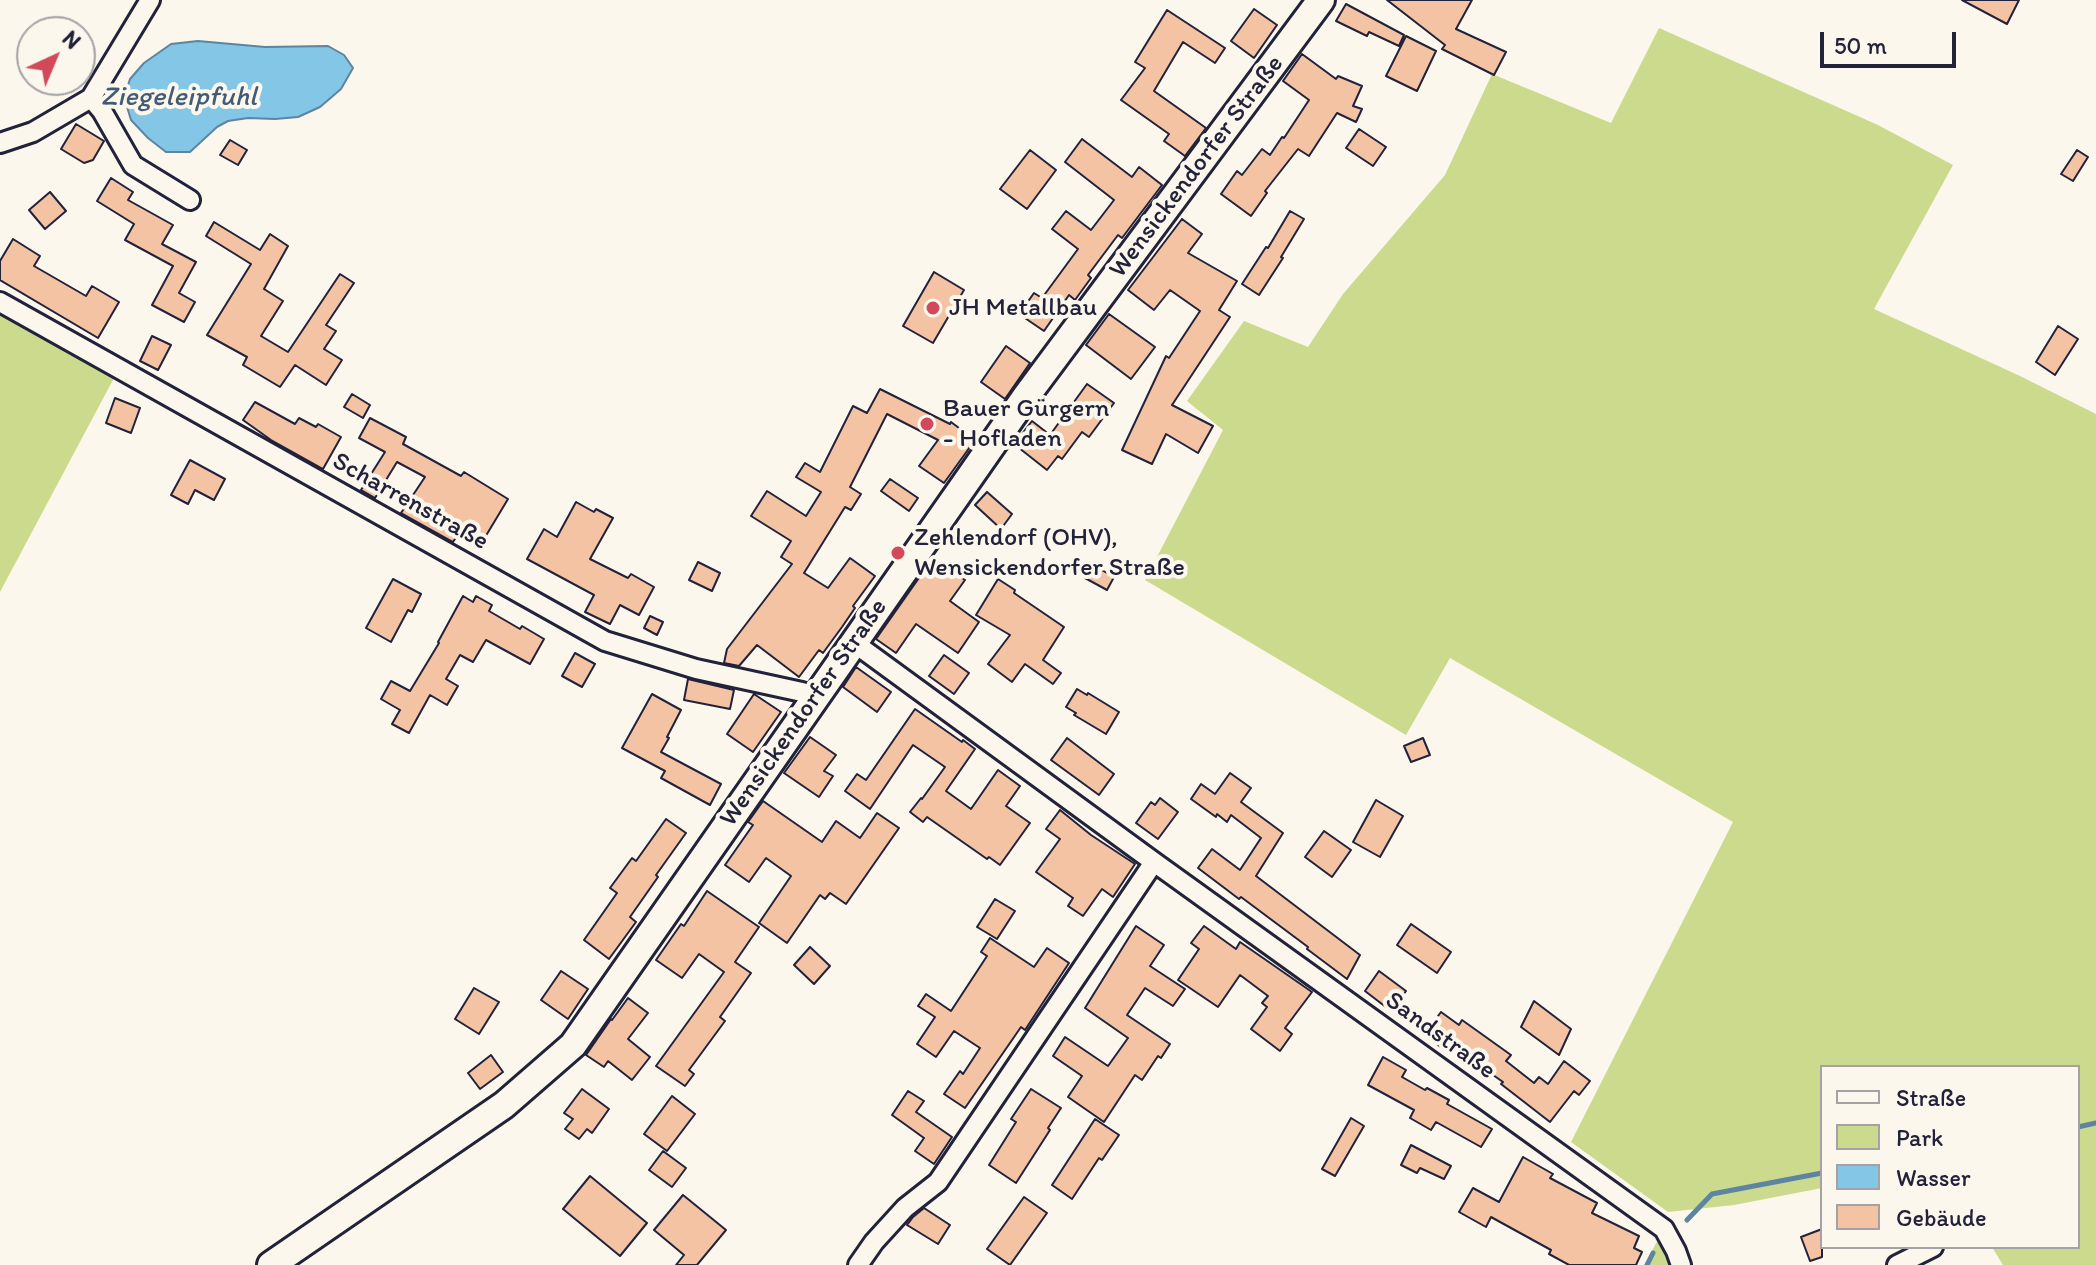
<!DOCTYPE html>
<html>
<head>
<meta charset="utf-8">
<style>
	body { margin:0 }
	#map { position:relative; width:2096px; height:1265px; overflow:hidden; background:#fbf7ec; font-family:Itim,sans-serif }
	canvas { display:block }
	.legend { position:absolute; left:1820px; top:1065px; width:260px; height:184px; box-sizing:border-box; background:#fbf7ec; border:2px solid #a4a2a5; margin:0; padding:10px 14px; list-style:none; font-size:24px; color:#22223b }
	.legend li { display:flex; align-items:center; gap:16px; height:40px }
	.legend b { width:40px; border:2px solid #a4a2a5 }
	.north { position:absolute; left:16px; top:16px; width:80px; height:80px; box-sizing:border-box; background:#fbf7ec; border:2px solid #a4a2a5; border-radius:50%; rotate:44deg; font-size:22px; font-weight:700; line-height:32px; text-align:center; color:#22223b }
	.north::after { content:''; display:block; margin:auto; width:28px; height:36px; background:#d1495b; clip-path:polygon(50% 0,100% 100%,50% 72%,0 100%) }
	.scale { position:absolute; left:1820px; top:32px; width:136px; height:36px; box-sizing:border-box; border:4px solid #22223b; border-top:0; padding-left:10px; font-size:24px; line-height:28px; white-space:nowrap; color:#22223b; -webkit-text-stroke:6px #fbf7ec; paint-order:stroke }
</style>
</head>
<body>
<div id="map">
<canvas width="2096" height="1265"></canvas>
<ul class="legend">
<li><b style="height:10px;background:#fbf7ec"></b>Straße</li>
<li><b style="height:22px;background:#ccda8e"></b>Park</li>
<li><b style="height:22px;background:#84c6e5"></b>Wasser</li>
<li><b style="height:22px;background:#f3c3a3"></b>Gebäude</li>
</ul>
<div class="north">N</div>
<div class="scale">50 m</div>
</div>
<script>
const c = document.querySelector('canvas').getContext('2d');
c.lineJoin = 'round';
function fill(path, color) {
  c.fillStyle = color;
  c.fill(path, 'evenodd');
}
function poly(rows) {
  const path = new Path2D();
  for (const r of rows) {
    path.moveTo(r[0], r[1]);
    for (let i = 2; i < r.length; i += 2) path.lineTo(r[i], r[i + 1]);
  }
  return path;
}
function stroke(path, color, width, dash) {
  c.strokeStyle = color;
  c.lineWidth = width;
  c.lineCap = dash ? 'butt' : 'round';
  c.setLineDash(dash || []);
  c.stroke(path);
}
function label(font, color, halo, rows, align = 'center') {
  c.font = font + ' Itim,sans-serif';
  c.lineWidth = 8;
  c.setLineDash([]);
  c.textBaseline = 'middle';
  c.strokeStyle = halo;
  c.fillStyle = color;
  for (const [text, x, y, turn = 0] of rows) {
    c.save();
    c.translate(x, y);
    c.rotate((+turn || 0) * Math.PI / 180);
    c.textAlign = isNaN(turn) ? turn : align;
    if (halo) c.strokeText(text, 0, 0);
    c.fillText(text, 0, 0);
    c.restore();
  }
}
fill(poly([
	[1659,28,1878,125,1953,165,1874,309,2018,375,2096,414,2096,1265,2003,1265,1992,1247,2078,1247,2078,1067,1822,1067,1822,1188,1734,1205,1668,1212,1571,1142,1733,822,1450,658,1406,735,1145,580,1223,430,1187,401,1244,321,1308,347,1343,294,1445,175,1492,74,1611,123],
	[0,315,114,378,0,592],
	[1664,1229,1681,1265,1644,1265]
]), '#ccda8e');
const water = poly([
	[198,41,265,47,328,46,344,55,353,68,341,89,320,107,298,117,275,119,248,118,228,121,217,127,190,152,166,152,148,138,131,120,124,97,130,79,144,63,171,44,198,41]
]);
fill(water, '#84c6e5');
stroke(water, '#5d84a1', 2);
stroke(poly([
	[2078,1127,2096,1123],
	[1687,1220,1712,1194,1822,1173],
	[1647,1265,1653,1253]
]), '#5d84a1', 5);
const building = poly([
	[1387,0,1472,0,1456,29,1506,52,1494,75,1442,49,1445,45,1387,0],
	[1962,0,2019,0,2007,24,1962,0],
	[1346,4,1404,35,1399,46,1369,32,1367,36,1336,21,1346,4],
	[1254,9,1277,25,1254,58,1231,41,1254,9],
	[1167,10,1225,48,1215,63,1183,42,1154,91,1206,128,1185,156,1164,141,1169,134,1121,100,1145,68,1135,62,1167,10],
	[1406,36,1436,51,1417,91,1386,76,1406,36],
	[1302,54,1336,79,1338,76,1362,86,1353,106,1362,109,1356,122,1337,113,1309,156,1298,149,1265,191,1267,193,1251,216,1221,194,1237,171,1242,175,1262,149,1270,155,1282,137,1284,138,1309,100,1283,81,1302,54],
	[76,124,104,141,93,160,84,163,61,149,76,124],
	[1359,129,1386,147,1373,166,1346,148,1359,129],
	[1082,139,1132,177,1139,167,1162,185,1122,238,1118,235,1088,275,1091,278,1075,300,1069,295,1044,331,1019,314,1034,293,1042,298,1078,249,1052,229,1066,211,1091,230,1114,200,1065,162,1082,139],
	[230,140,247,150,238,165,220,155,230,140],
	[1030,150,1056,170,1027,209,1000,189,1030,150],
	[2077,150,2088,157,2073,181,2061,174,2077,150],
	[111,178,133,192,128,200,173,225,162,244,196,262,179,293,195,302,184,322,152,305,173,266,125,240,134,224,97,201,111,178],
	[50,192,66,211,45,229,29,210,50,192],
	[1290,211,1304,219,1281,257,1283,258,1259,295,1242,284,1266,247,1268,248,1290,211],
	[1182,219,1202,234,1188,253,1237,281,1219,310,1230,317,1172,405,1213,426,1198,453,1166,434,1152,464,1122,450,1166,356,1169,358,1200,311,1170,290,1154,310,1128,290,1182,219],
	[214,222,260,250,270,234,288,246,264,289,283,301,261,336,288,352,340,274,354,283,326,325,336,331,324,349,342,360,326,385,295,365,280,387,243,365,247,357,207,335,251,264,206,236,214,222],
	[13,239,40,256,34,266,86,296,92,286,119,302,98,338,0,280,0,261,13,239],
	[934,272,964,290,933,343,903,326,934,272],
	[1109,314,1155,347,1131,379,1086,345,1109,314],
	[2058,326,2078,339,2055,375,2036,362,2058,326],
	[152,336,171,345,158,370,140,361,152,336],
	[1006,346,1030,363,1005,399,981,382,1006,346],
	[1087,384,1114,403,1089,437,1082,432,1062,459,1058,456,1047,470,1014,444,1032,421,1050,435,1087,384],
	[880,389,950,424,951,422,975,440,944,483,919,466,938,440,887,414,850,487,861,494,851,510,845,507,804,573,828,588,850,558,875,576,853,606,855,608,842,627,823,653,819,650,799,677,757,645,739,666,724,663,727,649,792,564,781,557,791,541,751,516,767,491,806,516,821,492,796,477,805,463,820,472,853,406,867,413,880,389],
	[352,394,370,405,363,418,344,407,352,394],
	[115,398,140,408,131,433,106,423,115,398],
	[255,402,295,424,299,418,316,427,318,424,341,437,323,469,271,440,243,420,255,402],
	[370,418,406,437,403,444,461,476,464,472,508,499,481,544,460,531,453,542,401,513,425,477,397,462,375,498,361,490,385,452,359,438,370,418],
	[190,460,225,479,214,500,195,490,188,504,171,495,190,460],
	[890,479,918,498,909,511,881,491,890,479],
	[987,492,1012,514,1001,529,975,505,987,492],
	[576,502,594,512,596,509,613,518,590,559,628,578,631,574,654,587,639,615,620,605,610,624,585,612,594,595,527,559,544,529,557,537,576,502],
	[933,558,965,580,950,601,979,622,958,653,916,624,896,653,876,639,933,558],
	[698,562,720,573,712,591,689,580,698,562],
	[1093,565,1114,577,1107,590,1085,578,1093,565],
	[393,579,421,594,412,612,408,610,391,642,366,628,393,579],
	[998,579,1015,590,1014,593,1064,627,1043,660,1061,673,1053,684,1025,664,1012,682,988,664,1010,635,976,615,998,579],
	[463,596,473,602,476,596,492,605,489,611,520,629,522,626,544,639,530,664,486,640,473,662,460,655,446,679,458,686,447,705,430,695,409,733,392,724,400,710,381,699,391,681,410,691,439,643,438,642,463,596],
	[650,616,663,622,657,635,644,628,650,616],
	[575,653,595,664,582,687,562,676,575,653],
	[944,655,969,673,954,694,929,676,944,655],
	[856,667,891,692,877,712,843,687,856,667],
	[688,679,734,690,730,709,684,700,688,679],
	[1077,689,1087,695,1088,693,1119,712,1106,734,1074,715,1076,713,1066,707,1077,689],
	[652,694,681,710,667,737,669,738,661,752,721,784,710,805,661,778,665,771,622,748,652,694],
	[754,694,781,712,753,752,727,734,754,694],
	[915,709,962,742,963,740,975,749,946,791,971,809,998,770,1020,786,1006,806,1030,823,1000,865,989,857,987,859,927,817,923,822,910,812,921,798,922,799,945,767,913,745,870,809,845,791,857,774,866,780,915,709],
	[810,737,836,755,824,771,833,776,819,797,784,773,810,737],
	[1067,738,1114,774,1099,795,1051,760,1067,738],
	[1423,738,1430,755,1411,762,1404,746,1423,738],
	[1230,773,1251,788,1241,802,1283,833,1256,876,1360,955,1347,979,1307,949,1308,947,1241,897,1239,899,1198,868,1212,849,1240,870,1261,838,1231,815,1227,822,1217,814,1216,817,1191,799,1201,784,1215,794,1230,773],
	[1160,798,1178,812,1158,839,1136,823,1151,802,1155,805,1160,798],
	[1376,800,1403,816,1380,857,1353,842,1376,800],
	[763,801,822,842,836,821,860,838,877,813,899,828,846,904,830,893,825,899,820,895,787,943,759,923,791,876,766,858,749,882,725,865,753,825,748,822,763,801],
	[1060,810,1091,835,1135,864,1113,897,1102,889,1083,916,1068,906,1073,898,1036,872,1060,839,1046,829,1060,810],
	[666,819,686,833,656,875,658,877,630,917,636,922,609,959,584,940,617,893,610,888,632,858,636,861,666,819],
	[1324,831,1351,850,1332,877,1305,857,1324,831],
	[707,891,759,927,735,962,751,973,720,1017,725,1021,689,1070,694,1074,685,1086,656,1066,724,972,699,954,682,978,656,960,681,924,684,926,707,891],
	[995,899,1015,911,997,939,977,927,995,899],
	[1411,924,1451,952,1437,973,1397,945,1411,924],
	[1136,926,1164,945,1150,966,1185,989,1173,1006,1145,988,1127,1015,1170,1044,1161,1058,1158,1056,1142,1080,1135,1075,1104,1122,1068,1097,1082,1076,1053,1056,1065,1037,1108,1066,1128,1038,1085,1008,1136,926],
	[1204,926,1236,949,1240,942,1312,992,1285,1028,1292,1034,1280,1051,1251,1029,1267,1007,1262,1003,1268,996,1240,975,1218,1007,1178,980,1199,949,1191,943,1204,926],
	[990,938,1034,967,1047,948,1069,963,1025,1030,1021,1027,965,1108,944,1094,960,1071,963,1074,980,1048,954,1031,936,1057,917,1044,935,1017,918,1006,926,994,951,1011,987,956,981,952,990,938],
	[810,947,830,966,814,984,794,965,810,947],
	[561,971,588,989,568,1019,541,1000,561,971],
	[1379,971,1406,991,1391,1011,1365,991,1379,971],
	[474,988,499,1002,479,1034,455,1019,474,988],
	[628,998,648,1013,628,1039,650,1057,632,1080,608,1061,604,1067,586,1055,611,1019,612,1020,628,998],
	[1534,1001,1571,1029,1559,1055,1521,1027,1534,1001],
	[1441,1012,1459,1025,1462,1020,1511,1055,1506,1061,1534,1083,1539,1077,1548,1084,1564,1061,1590,1081,1579,1095,1574,1091,1550,1122,1501,1084,1503,1082,1449,1044,1445,1050,1424,1035,1441,1012],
	[491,1055,503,1072,480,1089,468,1073,491,1055],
	[1383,1057,1406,1070,1402,1077,1425,1090,1427,1088,1449,1100,1447,1104,1492,1129,1481,1147,1436,1122,1431,1130,1410,1118,1414,1110,1368,1085,1383,1057],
	[582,1089,609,1109,592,1133,587,1129,579,1139,565,1129,573,1119,564,1113,582,1089],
	[1031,1089,1061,1108,1048,1128,1050,1130,1016,1183,989,1165,1016,1122,1011,1119,1031,1089],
	[908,1091,924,1101,916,1112,952,1137,934,1164,915,1151,924,1138,892,1115,908,1091],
	[672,1096,695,1114,667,1151,644,1134,672,1096],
	[1351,1118,1364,1126,1335,1176,1322,1169,1351,1118],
	[1095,1119,1119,1135,1102,1160,1099,1158,1072,1199,1052,1185,1095,1119],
	[1411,1145,1451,1166,1444,1179,1420,1168,1417,1173,1401,1165,1411,1145],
	[663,1151,686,1168,672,1187,649,1170,663,1151],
	[1523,1157,1553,1174,1550,1178,1597,1203,1592,1213,1639,1236,1634,1248,1642,1252,1636,1265,1569,1265,1549,1254,1551,1250,1491,1217,1486,1227,1459,1212,1473,1188,1499,1202,1523,1157],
	[590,1176,647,1223,620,1256,563,1209,590,1176],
	[683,1195,726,1230,697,1265,676,1265,684,1255,654,1230,683,1195],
	[1024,1197,1047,1213,1010,1265,987,1249,1024,1197],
	[924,1208,950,1225,938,1244,907,1225,913,1217,924,1208],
	[1822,1229,1822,1257,1810,1261,1801,1237,1822,1229]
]);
fill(building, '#f3c3a3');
stroke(building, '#22223b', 2);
const minor = poly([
	[91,98,102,111,133,165,190,200],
	[0,143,33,132,91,98,150,0],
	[0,302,605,641,696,669,802,692,813,700],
	[853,642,1154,862,1664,1229,1676,1251,1681,1265],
	[858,1265,874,1242,905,1208,938,1182,1154,862],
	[1897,1265,1933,1247]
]);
const secondary = poly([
	[271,1265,504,1105,573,1045,1027,395,1321,0]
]);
stroke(minor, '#22223b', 24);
stroke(secondary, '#22223b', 32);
stroke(minor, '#fbf7ec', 18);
stroke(secondary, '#fbf7ec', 26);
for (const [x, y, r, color] of [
	[933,308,8,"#d1495b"],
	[927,424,8,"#d1495b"],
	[898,553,8,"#d1495b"]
]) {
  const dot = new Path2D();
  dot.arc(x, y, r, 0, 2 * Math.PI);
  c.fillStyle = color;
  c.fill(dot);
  stroke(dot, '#fbf7ec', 3);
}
label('26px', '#22223b', '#fbf7ec', [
	["Wensickendorfer Straße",1197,167,-53],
	["Scharrenstraße",410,502,29],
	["Wensickendorfer Straße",804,713,-55],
	["Sandstraße",1440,1036,36]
]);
label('26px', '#22223b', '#fbf7ec', [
	["JH Metallbau",949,308],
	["Bauer Gürgern",943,409],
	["- Hofladen",943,439],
	["Zehlendorf (OHV),",914,538],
	["Wensickendorfer Straße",914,568]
], 'left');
label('italic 28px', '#445b76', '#fbf7ec', [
	["Ziegeleipfuhl",179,98]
]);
</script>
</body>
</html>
